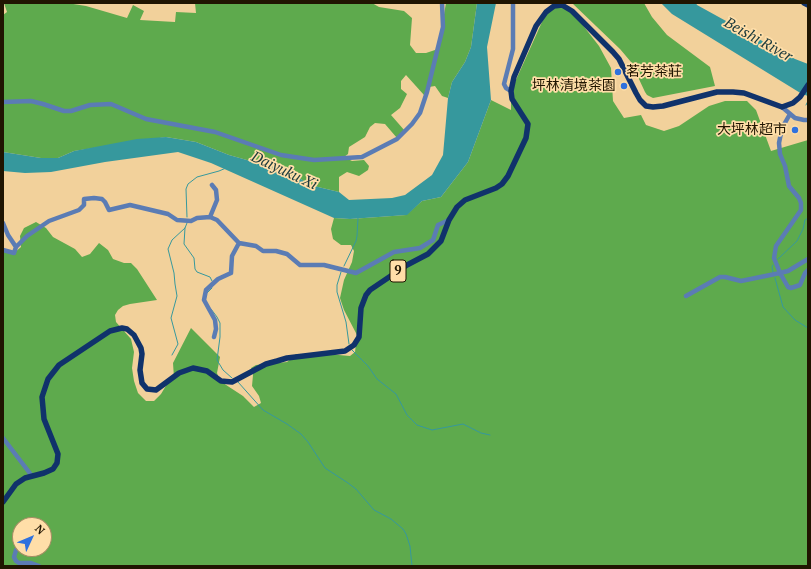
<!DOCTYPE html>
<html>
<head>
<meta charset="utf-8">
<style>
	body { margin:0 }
	#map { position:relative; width:811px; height:569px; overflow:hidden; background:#f2d19b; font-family:"PT Serif",serif }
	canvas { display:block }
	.frame { position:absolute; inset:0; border:4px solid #201501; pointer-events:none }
	.north { position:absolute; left:12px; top:517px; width:40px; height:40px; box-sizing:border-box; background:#ffdea8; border:1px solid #a68e65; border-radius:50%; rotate:46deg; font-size:11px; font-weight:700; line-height:16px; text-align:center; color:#201501 }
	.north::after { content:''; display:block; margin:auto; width:14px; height:18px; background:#2f71de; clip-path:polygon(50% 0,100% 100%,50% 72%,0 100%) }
</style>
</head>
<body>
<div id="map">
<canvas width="811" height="569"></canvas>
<div class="frame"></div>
<div class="north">N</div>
</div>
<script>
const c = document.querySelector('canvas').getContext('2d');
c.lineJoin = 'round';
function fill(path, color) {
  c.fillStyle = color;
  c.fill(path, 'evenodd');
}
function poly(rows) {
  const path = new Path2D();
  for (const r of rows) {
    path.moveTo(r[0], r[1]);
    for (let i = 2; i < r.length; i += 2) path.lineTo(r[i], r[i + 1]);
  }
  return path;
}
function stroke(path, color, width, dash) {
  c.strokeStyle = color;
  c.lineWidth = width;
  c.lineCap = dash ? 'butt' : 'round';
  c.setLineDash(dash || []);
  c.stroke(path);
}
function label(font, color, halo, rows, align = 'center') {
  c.font = font + ' "PT Serif","Noto Sans TC",serif';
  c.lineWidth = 3.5;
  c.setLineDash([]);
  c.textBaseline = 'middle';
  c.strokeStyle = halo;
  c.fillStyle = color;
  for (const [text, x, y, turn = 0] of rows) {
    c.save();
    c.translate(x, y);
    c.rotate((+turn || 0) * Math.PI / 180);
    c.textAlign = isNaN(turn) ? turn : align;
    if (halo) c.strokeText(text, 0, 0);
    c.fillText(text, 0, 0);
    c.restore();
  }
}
fill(poly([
	[4,3,67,3,86,6,127,18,133,5,144,11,140,20,175,22,176,12,196,13,195,3,372,3,379,7,404,11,412,18,410,45,416,53,426,53,438,49,446,3,477,3,471,47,465,62,452,82,448,98,442,96,435,86,429,87,424,95,406,75,401,81,401,89,407,94,400,108,391,115,405,131,397,138,385,124,375,123,370,127,365,137,349,147,348,154,344,157,352,161,364,160,369,166,368,170,359,176,347,172,339,177,339,192,314,186,277,167,263,163,254,162,229,155,196,142,166,137,74,151,58,158,41,158,3,152,3,15,7,12],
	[572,3,644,3,652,17,667,35,710,67,715,86,653,98,647,95,645,92,631,62,620,49],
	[554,6,564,6,578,19,599,46,611,68,613,101,624,118,641,115,646,125,664,131,679,126,709,106,725,101,747,101,756,110,771,151,808,140,808,566,3,566,3,250,14,253,21,247,20,236,24,228,36,222,46,228,53,237,75,249,82,257,90,254,99,243,108,250,113,259,124,263,131,263,137,269,157,300,130,304,123,306,118,310,115,315,116,322,131,339,134,352,132,368,134,381,138,393,146,401,154,401,161,394,167,384,174,378,173,363,191,328,220,357,217,373,220,381,243,396,254,407,261,403,259,396,252,386,253,375,251,368,256,365,287,362,296,354,327,354,350,356,355,352,357,335,344,310,340,298,344,280,352,262,354,251,351,245,341,245,333,239,331,229,334,218,350,219,406,215,422,201,441,197,468,162,491,100,511,110,511,91,546,13],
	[20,525,44,525,44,549,20,549]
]), '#5eaa4d');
fill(poly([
	[477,3,496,3,487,47,491,100,468,162,441,197,422,201,407,215,350,219,334,218,211,163,178,152,105,162,51,172,25,173,3,171,3,152,41,158,58,158,74,151,137,139,166,137,196,142,229,155,254,162,263,163,277,167,314,186,339,192,349,200,392,198,405,195,432,175,443,155,448,98,452,82,465,62,471,47],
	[661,3,696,3,697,5,795,59,808,64,808,96,802,94,672,14]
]), '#36989d');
stroke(poly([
	[806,105,808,101],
	[187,217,186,189,188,184,197,177,219,171,226,168],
	[185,228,184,244,194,258,195,269,197,272,210,277,212,281],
	[778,259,797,241,803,229,805,220,808,218],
	[344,266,356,241,357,236,358,218],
	[341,272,337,285,337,292,346,322,349,344],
	[773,272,772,267,773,265],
	[775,278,783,307,795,320,808,328],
	[207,293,212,288],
	[211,309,217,317,220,323,220,337,217,360,223,370,232,378],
	[352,350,368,366,377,379,396,394,407,415,417,425,432,430,463,424,481,433,490,435],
	[172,355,178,344,171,318,177,296,175,284,174,273,168,249,172,240,185,228,187,223],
	[238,382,263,410,287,424,301,434,308,442,325,468,348,483,356,489,374,510,391,519,403,529,406,534,410,546,412,566]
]), '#36989d', 1);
stroke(poly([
	[511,91,506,88,504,84,513,49,513,3],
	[3,102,31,101,43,104,64,111,71,111,90,105,111,104,146,119,215,132,281,155,314,160,362,157,397,139,412,124,420,113,427,92,443,27,442,3],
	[782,107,795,118,804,120,808,120],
	[790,114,782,128,779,143,780,154,785,166,789,186,799,198,801,203,801,210,776,246,774,258,780,273,788,287,791,288,800,285,805,273,808,270],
	[210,217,217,200,216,190,212,185],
	[3,223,8,235,16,247],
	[3,250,14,253,16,247,27,236,49,221,79,210,84,205,84,199,94,198,102,199,105,202,109,210,130,205,168,214,177,220,191,221,197,218,210,217,217,220,239,243,256,246,263,251,276,251,287,254,300,265,324,265,356,273,394,252,420,248,433,240,438,225,449,220],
	[686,296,720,277,725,277,741,281,780,273,788,271,808,259],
	[214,337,216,329,215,320,204,300,206,290,218,279,231,273,232,256,239,243],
	[3,438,32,476],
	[20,547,16,550,14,557,16,561,19,563,31,563,39,566]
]), '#5b7cb4', 4.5);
stroke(poly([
	[804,3,808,5],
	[3,502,16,484,25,478,44,473,53,469,57,463,58,454,44,419,42,397,48,379,59,365,110,331,122,328,127,329,134,335,141,348,142,354,140,370,142,383,147,389,156,390,179,373,193,368,207,371,221,381,232,382,266,364,277,361,287,358,345,351,354,345,359,337,361,308,366,295,370,290,407,265,428,254,441,241,449,220,457,207,465,200,496,188,502,184,508,176,526,138,528,124,512,99,511,91,514,77,536,26,546,12,554,6,562,5,572,11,613,52,619,59,636,93,640,100,646,106,653,107,663,106,717,92,733,92,744,93,782,107,793,103,800,97,808,85]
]), '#10326b', 5.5);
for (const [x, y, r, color] of [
	[618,72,4,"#2f71de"],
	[624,86,4,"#2f71de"],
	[795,130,4,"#2f71de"]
]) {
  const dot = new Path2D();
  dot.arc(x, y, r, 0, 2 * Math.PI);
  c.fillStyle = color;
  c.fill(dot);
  stroke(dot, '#ffdea8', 1.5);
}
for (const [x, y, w] of [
	[398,271,16]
]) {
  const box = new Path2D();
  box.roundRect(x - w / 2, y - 11, w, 22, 3);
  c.fillStyle = '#ffdea8';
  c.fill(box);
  stroke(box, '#201501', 1);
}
label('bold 13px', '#201501', null, [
	["9",398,271]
]);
label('14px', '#201501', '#ffdea8', [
	["茗芳茶莊",626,72,"left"],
	["坪林清境茶園",616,86],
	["大坪林超市",787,130]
], 'right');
label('italic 15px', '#1b393b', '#ffdea8', [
	["Beishi River",758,40,29],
	["Daiyuku Xi",284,171,25]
]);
</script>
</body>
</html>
